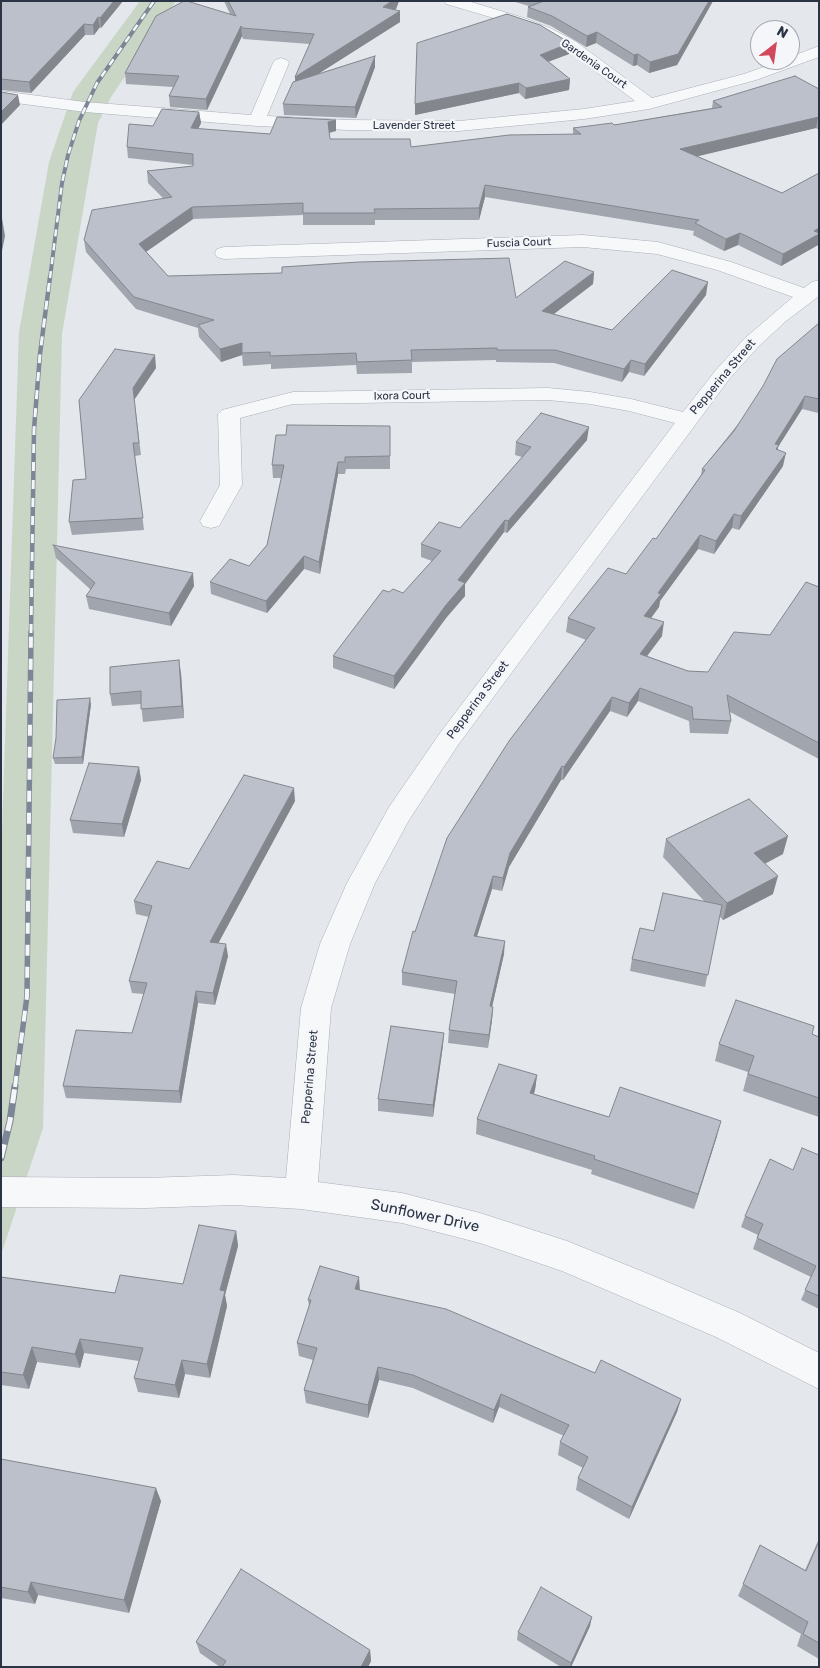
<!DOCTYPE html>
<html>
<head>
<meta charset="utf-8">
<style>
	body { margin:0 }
	#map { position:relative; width:820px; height:1668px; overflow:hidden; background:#e4e7ec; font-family:Rubik,sans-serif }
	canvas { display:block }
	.frame { position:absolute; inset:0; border:2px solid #2b3445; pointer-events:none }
	.north { position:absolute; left:750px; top:20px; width:50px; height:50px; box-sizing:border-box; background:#f4f6f9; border:1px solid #a4a8b1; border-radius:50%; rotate:30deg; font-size:14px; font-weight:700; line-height:20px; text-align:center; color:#2b3445 }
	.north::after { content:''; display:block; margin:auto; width:18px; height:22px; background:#d1495b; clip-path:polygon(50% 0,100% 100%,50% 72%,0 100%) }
</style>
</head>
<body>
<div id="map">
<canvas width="820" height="1668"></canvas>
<div class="frame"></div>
<div class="north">N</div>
</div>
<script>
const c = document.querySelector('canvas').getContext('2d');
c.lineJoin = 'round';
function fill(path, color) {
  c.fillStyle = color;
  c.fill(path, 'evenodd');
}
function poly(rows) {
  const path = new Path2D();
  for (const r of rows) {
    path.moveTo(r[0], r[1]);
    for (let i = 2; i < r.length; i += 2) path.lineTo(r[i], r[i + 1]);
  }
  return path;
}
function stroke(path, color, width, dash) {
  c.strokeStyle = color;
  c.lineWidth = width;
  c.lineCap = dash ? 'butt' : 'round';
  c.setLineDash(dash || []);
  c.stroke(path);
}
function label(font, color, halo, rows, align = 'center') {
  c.font = font + ' Rubik,sans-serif';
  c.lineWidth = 4.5;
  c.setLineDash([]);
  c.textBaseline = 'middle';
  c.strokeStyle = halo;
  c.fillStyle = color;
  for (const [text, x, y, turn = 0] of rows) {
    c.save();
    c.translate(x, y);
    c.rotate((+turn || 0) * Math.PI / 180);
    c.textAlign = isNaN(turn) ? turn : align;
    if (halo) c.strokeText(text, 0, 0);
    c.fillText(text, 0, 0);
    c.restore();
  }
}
fill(poly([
	[140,1,176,1,111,97,98,123,62,334,43,1128,1,1255,1,859,19,332,49,162,73,92]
]), '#c9d6c5');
const minor = poly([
	[444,1,468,1,524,18,550,28,575,41,652,98,744,74,783,60,790,60,790,57,819,46,819,57,756,80,649,109,584,119,459,131,348,130,257,126,85,112,1,101,1,91,85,102,251,115,273,63,275,60,281,58,287,60,289,63,267,116,348,120,459,121,584,109,635,101,563,47,540,34,514,24,446,4,444,1],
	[583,235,658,242,731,262,804,288,812,282,819,280,819,296,786,321,759,346,730,378,458,745,409,820,375,883,350,944,331,1008,318,1182,402,1193,480,1213,567,1241,656,1277,740,1313,819,1353,819,1389,716,1337,562,1271,480,1243,402,1223,301,1209,234,1205,145,1208,1,1207,1,1177,145,1178,234,1175,286,1178,301,1008,320,944,347,883,389,807,440,733,675,423,629,411,590,404,548,400,293,404,240,418,242,485,219,526,211,528,203,526,200,521,220,485,218,414,222,410,293,392,548,388,590,392,631,399,683,412,716,370,745,338,793,297,717,270,657,254,583,247,224,259,217,257,215,253,217,249,224,247,583,235]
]);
stroke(minor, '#a9aeb7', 1);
fill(minor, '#f7f8fa');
const railFar3 = poly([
	[50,278,62,183,68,155,79,121,97,83,154,1]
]);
const railFar2 = poly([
	[31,633,34,429,40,354,50,277]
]);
const railFar1 = poly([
	[15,1087,27,996,31,632]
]);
const rail = poly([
	[1,1158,10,1121,15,1086]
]);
stroke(railFar3, '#7d8696', 4);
stroke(railFar2, '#7d8696', 4.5);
stroke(railFar1, '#7d8696', 5.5);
stroke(rail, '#7d8696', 7);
stroke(railFar3, '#f4f6f9', 2.5, [7]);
stroke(railFar2, '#f4f6f9', 3, [9]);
stroke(railFar1, '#f4f6f9', 4, [11]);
stroke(rail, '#f4f6f9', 5, [14]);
fill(poly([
	[1,1,123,1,101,28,100,27,94,35,85,35,31,93,1,90],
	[224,1,399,1,396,9,395,10,400,11,400,22,318,74,375,56,375,67,356,118,284,115,283,104,295,81,295,77,310,44,243,39,242,36,207,110,170,107,169,96,173,87,126,84,125,73,230,14],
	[512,1,713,1,677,65,649,73,637,65,633,66,596,43,586,47,551,26,527,17,528,7,529,6],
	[570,43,569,54,548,62,570,79,569,90,525,99,519,93,415,115,415,104],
	[819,89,819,130,816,128,697,156,782,193,819,173,819,240,818,245,781,266,738,245,724,251,693,235,694,231,485,197,479,220,375,220,375,225,303,225,303,215,193,219,146,252,168,276,516,298,594,272,593,284,554,314,612,330,706,295,644,376,629,372,622,382,554,363,496,362,496,360,412,362,412,373,357,374,356,365,271,369,271,364,243,366,242,355,221,362,199,337,198,328,136,309,86,252,84,240,163,198,148,183,147,171,193,166,193,165,128,158,127,147,153,126,199,112,201,123,198,129,270,134,336,131,329,133,330,139,411,147,573,134,573,128,614,125,712,108,713,101],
	[819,323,818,413,802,409,778,447,778,450,783,466,739,530,732,528,714,554,698,549,660,601,659,607,651,618,662,636,647,656,688,671,708,672,770,635,819,587,819,759,730,712,731,721,728,734,690,733,689,721,638,701,627,717,610,711,563,780,561,780,509,867,502,891,492,889,477,936,504,954,492,1007,493,1007,492,1020,488,1048,448,1043,449,1030,455,994,402,985,402,972,415,932,586,640,566,632,568,618,626,574,656,539,701,475,702,469],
	[156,368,134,400,141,455,135,456,144,530,72,535,69,522,86,479,79,400],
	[390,426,390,469,346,469,345,474,338,474,320,574,304,569,267,613,211,594,210,582,249,566,267,545,282,478,273,478,272,465],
	[587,440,507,533,504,532,465,584,465,596,446,618,394,689,333,668,333,656,389,592,403,593,432,561,421,557,421,544,460,528,522,457,515,455,516,442],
	[53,545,194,586,171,626,89,609,86,596,91,590,56,558],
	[181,673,184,718,143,722,141,704,112,706,110,694],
	[91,704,83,764,55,764,53,758],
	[139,767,141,780,124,837,73,833,70,820],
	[295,801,218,943,228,956,215,1005,198,1003,181,1103,66,1098,63,1086,132,1033,144,994,132,993,129,981,149,917,136,914,134,901,189,869],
	[666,839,783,854,765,864,773,894,723,920,719,916,705,987,630,971,632,959,654,931,705,902,663,857],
	[812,1034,819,1037,819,1117,743,1091,748,1072,715,1061,719,1044],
	[443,1045,433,1117,378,1111,378,1099],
	[537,1075,535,1090,534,1094,609,1117,717,1136,694,1209,591,1174,592,1170,476,1134,477,1119],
	[819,1155,819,1309,801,1300,811,1277,753,1249,758,1235,741,1227,745,1216,793,1170],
	[236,1231,238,1246,225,1295,227,1306,210,1378,185,1374,179,1398,138,1392,134,1378,139,1361,84,1353,80,1368,37,1362,29,1389,1,1385,1,1277,115,1293,183,1284],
	[360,1290,595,1373,681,1399,677,1412,629,1519,576,1490,578,1478,583,1468,558,1455,560,1442,564,1436,499,1407,493,1423,413,1388,379,1380,368,1418,306,1403,304,1390,313,1360,299,1356,297,1343,309,1306,308,1300],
	[1,1459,161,1501,129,1613,38,1595,35,1604,1,1598],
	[819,1539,819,1659,797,1646,801,1634,738,1596,760,1545,805,1570],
	[590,1626,571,1667,561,1667,517,1640,518,1632],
	[196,1642,370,1650,371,1661,368,1667,220,1667,200,1653]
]), '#a1a5ae');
fill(poly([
	[114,1,123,1,101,28,100,18],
	[392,1,399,1,396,9,383,17,383,7],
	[709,1,713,1,677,65,649,73,650,62],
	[400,11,400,22,296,88,295,77],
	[98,17,100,27,94,35,93,25],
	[84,24,85,35,31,93,29,82],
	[241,26,242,36,207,110,206,99],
	[597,32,596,43,586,47,587,36],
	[570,43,569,54,539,65,540,55],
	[638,54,637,65,633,66,634,55],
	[375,56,375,67,356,118,355,107],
	[570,79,569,90,525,99,526,88],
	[519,83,519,93,415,115,415,104],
	[18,95,20,105,1,125,1,112],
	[199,112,201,123,193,140,191,128],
	[818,117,816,128,678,161,680,149],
	[336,120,336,131,328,133,328,122],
	[485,185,485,197,479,220,479,208],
	[192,207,193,219,140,256,139,244],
	[1,212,5,236,1,256],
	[819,228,819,240,818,245,781,266,783,254],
	[740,233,738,245,724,251,726,239],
	[594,272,593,284,542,323,542,311],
	[708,282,706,295,644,376,645,364],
	[242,343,242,355,221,362,220,349],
	[155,355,156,368,134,400,141,455,133,388],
	[631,360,629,372,622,382,624,369],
	[805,396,802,409,778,447,776,459,775,444],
	[589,427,587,440,507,533,508,521],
	[786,453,783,466,739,530,741,516],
	[338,462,338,474,320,574,319,562],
	[734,514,732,528,714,554,716,541],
	[505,520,504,532,465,584,465,596,446,618,394,689,394,676,458,580],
	[700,535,698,549,660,601,659,607,643,629,644,616,658,593],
	[304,556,304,569,267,613,266,601],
	[193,573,194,586,171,626,169,613],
	[664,622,662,636,638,668,640,654],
	[179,660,181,673,184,718,182,706],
	[640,688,638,701,627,717,629,703],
	[612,697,610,711,563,780,564,767],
	[90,698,91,704,83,764,82,757],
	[562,766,561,780,509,867,502,891,503,878,510,853],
	[139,767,141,780,124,837,122,824],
	[294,788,295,801,212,955,210,942],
	[788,836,783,854,750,871,754,853],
	[493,876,492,889,473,949,474,936],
	[778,876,773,894,723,920,727,903],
	[505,941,504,954,489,1020,490,1006],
	[226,944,228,956,215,1005,213,993],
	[196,991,198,1003,181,1103,179,1091],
	[493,1007,492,1020,488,1048,489,1035],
	[444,1033,443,1045,433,1117,433,1105],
	[537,1075,535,1090,528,1108,530,1093],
	[721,1121,717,1136,694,1209,698,1194],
	[236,1231,238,1246,225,1295,227,1306,210,1378,207,1364,220,1290],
	[359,1277,360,1291,355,1289],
	[80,1339,84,1353,80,1368,75,1354],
	[32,1347,37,1362,29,1389,23,1375],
	[182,1360,185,1374,179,1398,175,1385],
	[378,1367,379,1380,368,1418,368,1405],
	[501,1394,499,1407,493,1423,494,1410],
	[681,1399,677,1412,629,1519,632,1507],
	[156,1488,161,1501,129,1613,124,1600],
	[31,1582,38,1595,35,1604,28,1592],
	[592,1617,590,1626,571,1667,570,1667,571,1663],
	[370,1650,371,1661,368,1667,361,1667]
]), '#83868d');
const building = poly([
	[1,1,114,1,100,18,98,17,93,25,84,24,29,82,1,79,1,1],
	[184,1,187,1,236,16,228,1,392,1,383,7,400,11,295,77,314,34,242,28,241,26,206,99,169,96,179,76,125,73,156,16,184,1],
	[544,1,709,1,678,54,650,62,638,54,634,55,597,32,587,36,552,16,528,7,544,1],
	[507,14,540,25,570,43,540,55,570,79,526,88,519,83,415,104,417,43,507,14],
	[375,56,355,107,283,104,293,82,375,56],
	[795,76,819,89,819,117,680,149,782,193,819,173,819,228,814,231,819,233,819,234,783,254,740,233,726,239,695,223,699,220,485,185,479,208,374,209,375,213,303,213,303,203,192,207,139,244,168,276,282,273,282,267,359,262,509,258,516,298,565,261,594,272,542,311,612,330,672,270,708,282,645,364,631,360,624,369,555,350,497,350,497,348,411,350,412,360,357,362,356,353,270,356,270,352,242,353,242,343,220,349,198,325,214,320,134,297,84,240,92,210,172,197,147,171,193,166,193,154,127,147,129,124,153,126,162,109,199,112,191,128,270,134,277,117,336,120,328,122,330,139,410,139,411,147,509,135,581,134,573,128,612,123,614,125,722,107,713,101,795,76],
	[1,92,18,95,1,112,1,92],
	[819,323,819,399,805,396,775,444,779,445,776,449,786,453,741,516,734,514,716,541,700,535,658,593,661,594,644,616,664,622,640,654,688,671,708,672,734,632,770,635,806,582,819,587,819,743,727,695,731,721,693,719,692,707,640,688,629,703,612,697,564,767,562,766,510,853,503,878,493,876,474,936,505,941,490,1006,493,1007,489,1035,449,1030,457,981,402,972,413,931,415,932,447,838,509,741,595,628,568,618,608,568,626,574,653,538,656,539,705,470,702,469,734,431,763,386,777,359,819,323],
	[115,349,155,355,133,388,139,443,133,443,143,518,69,522,73,480,86,479,79,400,115,349],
	[541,413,589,427,508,521,505,520,458,580,465,583,446,605,394,676,333,656,383,590,389,592,393,589,403,593,441,551,421,544,439,522,460,528,531,447,516,442,541,413],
	[287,425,390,426,390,456,345,457,345,462,338,462,319,562,304,556,266,601,210,582,230,559,249,566,267,545,284,465,272,465,276,435,286,435,287,425],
	[53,545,193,573,169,613,86,596,95,583,53,545],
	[179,660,182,706,141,709,141,691,110,694,110,667,179,660],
	[90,698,82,757,53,758,56,738,57,700,90,698],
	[89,763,139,767,122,824,70,820,89,763],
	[244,775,294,788,210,942,226,944,213,993,196,991,179,1091,63,1086,76,1030,132,1033,147,983,129,981,152,906,134,901,157,861,189,869,244,775],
	[749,799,788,836,754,853,778,876,727,903,666,839,749,799],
	[663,893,722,905,708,975,632,959,640,928,654,931,663,893],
	[736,1000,814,1026,812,1034,819,1037,819,1098,748,1074,754,1056,719,1044,736,1000],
	[391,1026,444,1033,433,1105,378,1099,391,1026],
	[499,1064,537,1075,530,1093,609,1117,620,1087,721,1121,698,1194,594,1159,595,1156,477,1119,499,1064],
	[802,1148,819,1155,819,1296,805,1290,816,1266,757,1238,763,1224,745,1216,770,1159,793,1170,802,1148],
	[199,1225,236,1231,220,1290,225,1291,207,1364,182,1360,175,1385,134,1378,143,1348,80,1339,75,1354,32,1347,23,1375,1,1372,1,1277,115,1293,120,1275,183,1284,199,1225],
	[320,1266,359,1277,355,1289,446,1309,595,1373,601,1360,681,1399,632,1507,578,1478,588,1457,560,1442,569,1425,501,1394,494,1410,413,1375,378,1367,368,1405,304,1390,317,1348,297,1343,311,1300,308,1300,320,1266],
	[1,1459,156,1488,124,1600,31,1582,28,1592,1,1587,1,1459],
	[819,1541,819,1643,803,1634,808,1622,743,1584,760,1545,806,1571,819,1541],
	[241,1569,370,1650,361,1667,222,1667,226,1661,196,1642,241,1569],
	[541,1587,592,1617,571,1663,518,1632,541,1587]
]);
fill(building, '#bbc0ca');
stroke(building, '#83868d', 1);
label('11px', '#2b3445', '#f4f6f9', [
	["Gardenia Court",594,64,35],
	["Lavender Street",414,126],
	["Fuscia Court",519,243,-2],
	["Ixora Court",402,396,-1]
]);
label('12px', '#2b3445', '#f4f6f9', [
	["Pepperina Street",723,377,-50],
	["Pepperina Street",478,700,-53],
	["Pepperina Street",310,1077,-85]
]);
label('15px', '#2b3445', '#f4f6f9', [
	["Sunflower Drive",425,1216,12]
]);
</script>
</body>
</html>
